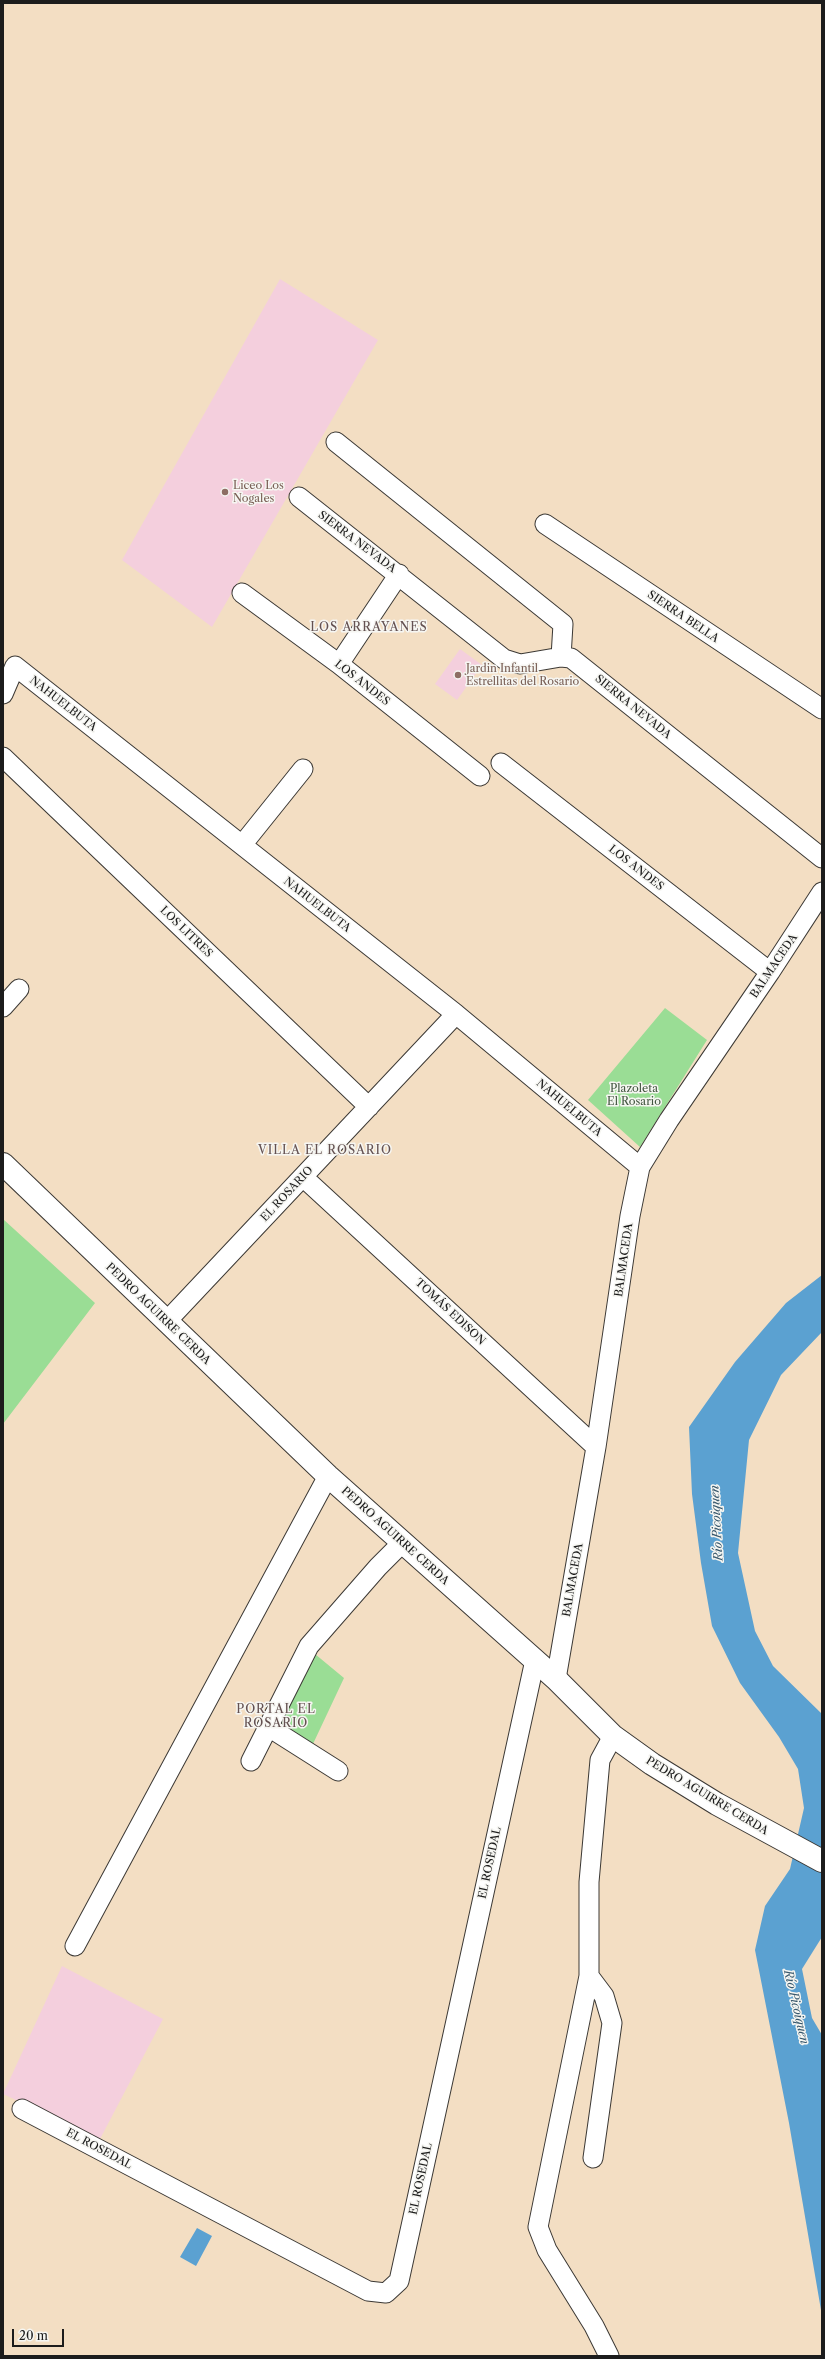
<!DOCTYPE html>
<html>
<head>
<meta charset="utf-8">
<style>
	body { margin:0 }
	#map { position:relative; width:825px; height:2359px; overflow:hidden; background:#f3dec3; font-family:"Libre Caslon Text",serif }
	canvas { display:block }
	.frame { position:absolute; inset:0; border:4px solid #1c1c1c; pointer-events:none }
	.scale { position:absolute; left:12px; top:2329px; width:52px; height:18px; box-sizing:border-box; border:2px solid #1c1c1c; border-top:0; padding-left:5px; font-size:12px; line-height:14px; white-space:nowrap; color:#1c1c1c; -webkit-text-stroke:3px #f6f6f2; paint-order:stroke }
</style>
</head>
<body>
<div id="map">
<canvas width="825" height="2359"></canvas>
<div class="frame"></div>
<div class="scale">20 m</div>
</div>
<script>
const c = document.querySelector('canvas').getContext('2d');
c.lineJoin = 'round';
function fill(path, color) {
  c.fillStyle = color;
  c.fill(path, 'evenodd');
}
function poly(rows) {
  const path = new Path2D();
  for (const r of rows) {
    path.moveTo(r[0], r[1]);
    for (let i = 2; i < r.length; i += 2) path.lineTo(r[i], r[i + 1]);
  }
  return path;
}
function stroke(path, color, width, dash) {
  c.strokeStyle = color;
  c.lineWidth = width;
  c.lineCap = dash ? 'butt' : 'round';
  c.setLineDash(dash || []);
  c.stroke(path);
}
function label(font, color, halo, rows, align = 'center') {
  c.font = font + ' "Libre Caslon Text",serif';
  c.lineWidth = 3;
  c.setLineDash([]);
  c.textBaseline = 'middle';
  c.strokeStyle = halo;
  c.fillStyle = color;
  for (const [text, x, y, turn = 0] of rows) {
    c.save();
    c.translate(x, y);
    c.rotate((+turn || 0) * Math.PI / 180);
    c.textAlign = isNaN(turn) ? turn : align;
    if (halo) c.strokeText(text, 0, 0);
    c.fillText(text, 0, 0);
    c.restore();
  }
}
fill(poly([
	[280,279,378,340,212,627,122,560],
	[460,649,482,665,457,700,435,684],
	[62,1966,163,2019,100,2139,3,2094]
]), '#f4cfdd');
fill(poly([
	[665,1008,707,1040,640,1147,588,1100],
	[3,1219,95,1303,3,1424],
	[315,1654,344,1678,312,1746,277,1724]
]), '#9add95');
fill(poly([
	[822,1275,822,1332,781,1375,749,1440,738,1553,755,1631,773,1666,822,1714,822,1937,802,1969,812,2018,822,2035,822,2316,789,2123,755,1950,765,1906,790,1869,804,1808,798,1769,779,1737,740,1683,712,1626,701,1563,692,1494,689,1427,735,1362,786,1303],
	[197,2228,212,2236,196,2266,180,2257]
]), '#5ba1d1');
const minor = poly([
	[336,442,563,624,561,657],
	[299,497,504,659,520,664,561,657,571,658,822,858],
	[545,524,822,709],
	[242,593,339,664,480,776],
	[339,664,399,574],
	[3,694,15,666,456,1014,640,1167],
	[3,757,369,1107],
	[501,763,770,972],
	[242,845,303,769],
	[3,1007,19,989],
	[303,1177,596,1447],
	[166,1322,456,1014],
	[556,1679,596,1447,630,1216,640,1167,669,1120,770,972,822,892],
	[267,1726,338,1771],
	[251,1761,309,1646,378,1567,403,1542],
	[75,1946,328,1476],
	[589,1976,604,1996,612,2023,593,2158],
	[22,2109,368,2291,386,2293,399,2281,535,1660],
	[609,2356,594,2326,547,2250,538,2227,589,1976,589,1882,600,1760,613,1736]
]);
const major = poly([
	[3,1164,328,1476,556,1679,613,1736,652,1764,717,1804,822,1861]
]);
stroke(minor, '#3c3935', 21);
stroke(major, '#3c3935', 24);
stroke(minor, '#fff', 19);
stroke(major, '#fff', 22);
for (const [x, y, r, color] of [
	[225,492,4,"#8d6e63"],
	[458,675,4,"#8d6e63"]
]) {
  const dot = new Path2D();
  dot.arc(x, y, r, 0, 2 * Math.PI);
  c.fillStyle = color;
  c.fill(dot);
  stroke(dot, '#f6f6f2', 1.5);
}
label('11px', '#785e54', '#f6f6f2', [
	["Liceo Los",233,486],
	["Nogales",233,499],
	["Jardin Infantil",466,669],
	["Estrellitas del Rosario",466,682]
], 'left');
label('11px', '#1c1c1c', '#f6f6f2', [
	["SIERRA NEVADA",357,542,37],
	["SIERRA BELLA",683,617,34],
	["LOS ANDES",362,683,38],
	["NAHUELBUTA",63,704,38],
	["SIERRA NEVADA",633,707,39],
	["LOS ANDES",636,868,38],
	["NAHUELBUTA",317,905,38],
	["LOS LITRES",186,932,44],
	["BALMACEDA",774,966,-56],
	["NAHUELBUTA",569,1108,40],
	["EL ROSARIO",287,1194,-47],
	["BALMACEDA",624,1260,-82],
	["TOMÁS EDISON",450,1312,43],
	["PEDRO AGUIRRE CERDA",158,1314,44],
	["PEDRO AGUIRRE CERDA",395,1536,42],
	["BALMACEDA",573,1580,-80],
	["PEDRO AGUIRRE CERDA",707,1796,31],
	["EL ROSEDAL",490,1863,-78],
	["EL ROSEDAL",99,2149,28],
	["EL ROSEDAL",421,2179,-78]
]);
label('11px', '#425640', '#f6f6f2', [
	["Plazoleta",634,1089],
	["El Rosario",634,1102]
]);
c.letterSpacing = '1px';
label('12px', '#645151', '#f6f6f2', [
	["LOS ARRAYANES",369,628],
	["VILLA EL ROSARIO",325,1151],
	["PORTAL EL",276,1710],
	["ROSARIO",276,1724]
]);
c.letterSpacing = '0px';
label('italic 12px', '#38586d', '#f6f6f2', [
	["Río Picoiquen",717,1523,-93],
	["Río Picoiquen",796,2007,77]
]);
</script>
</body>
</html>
